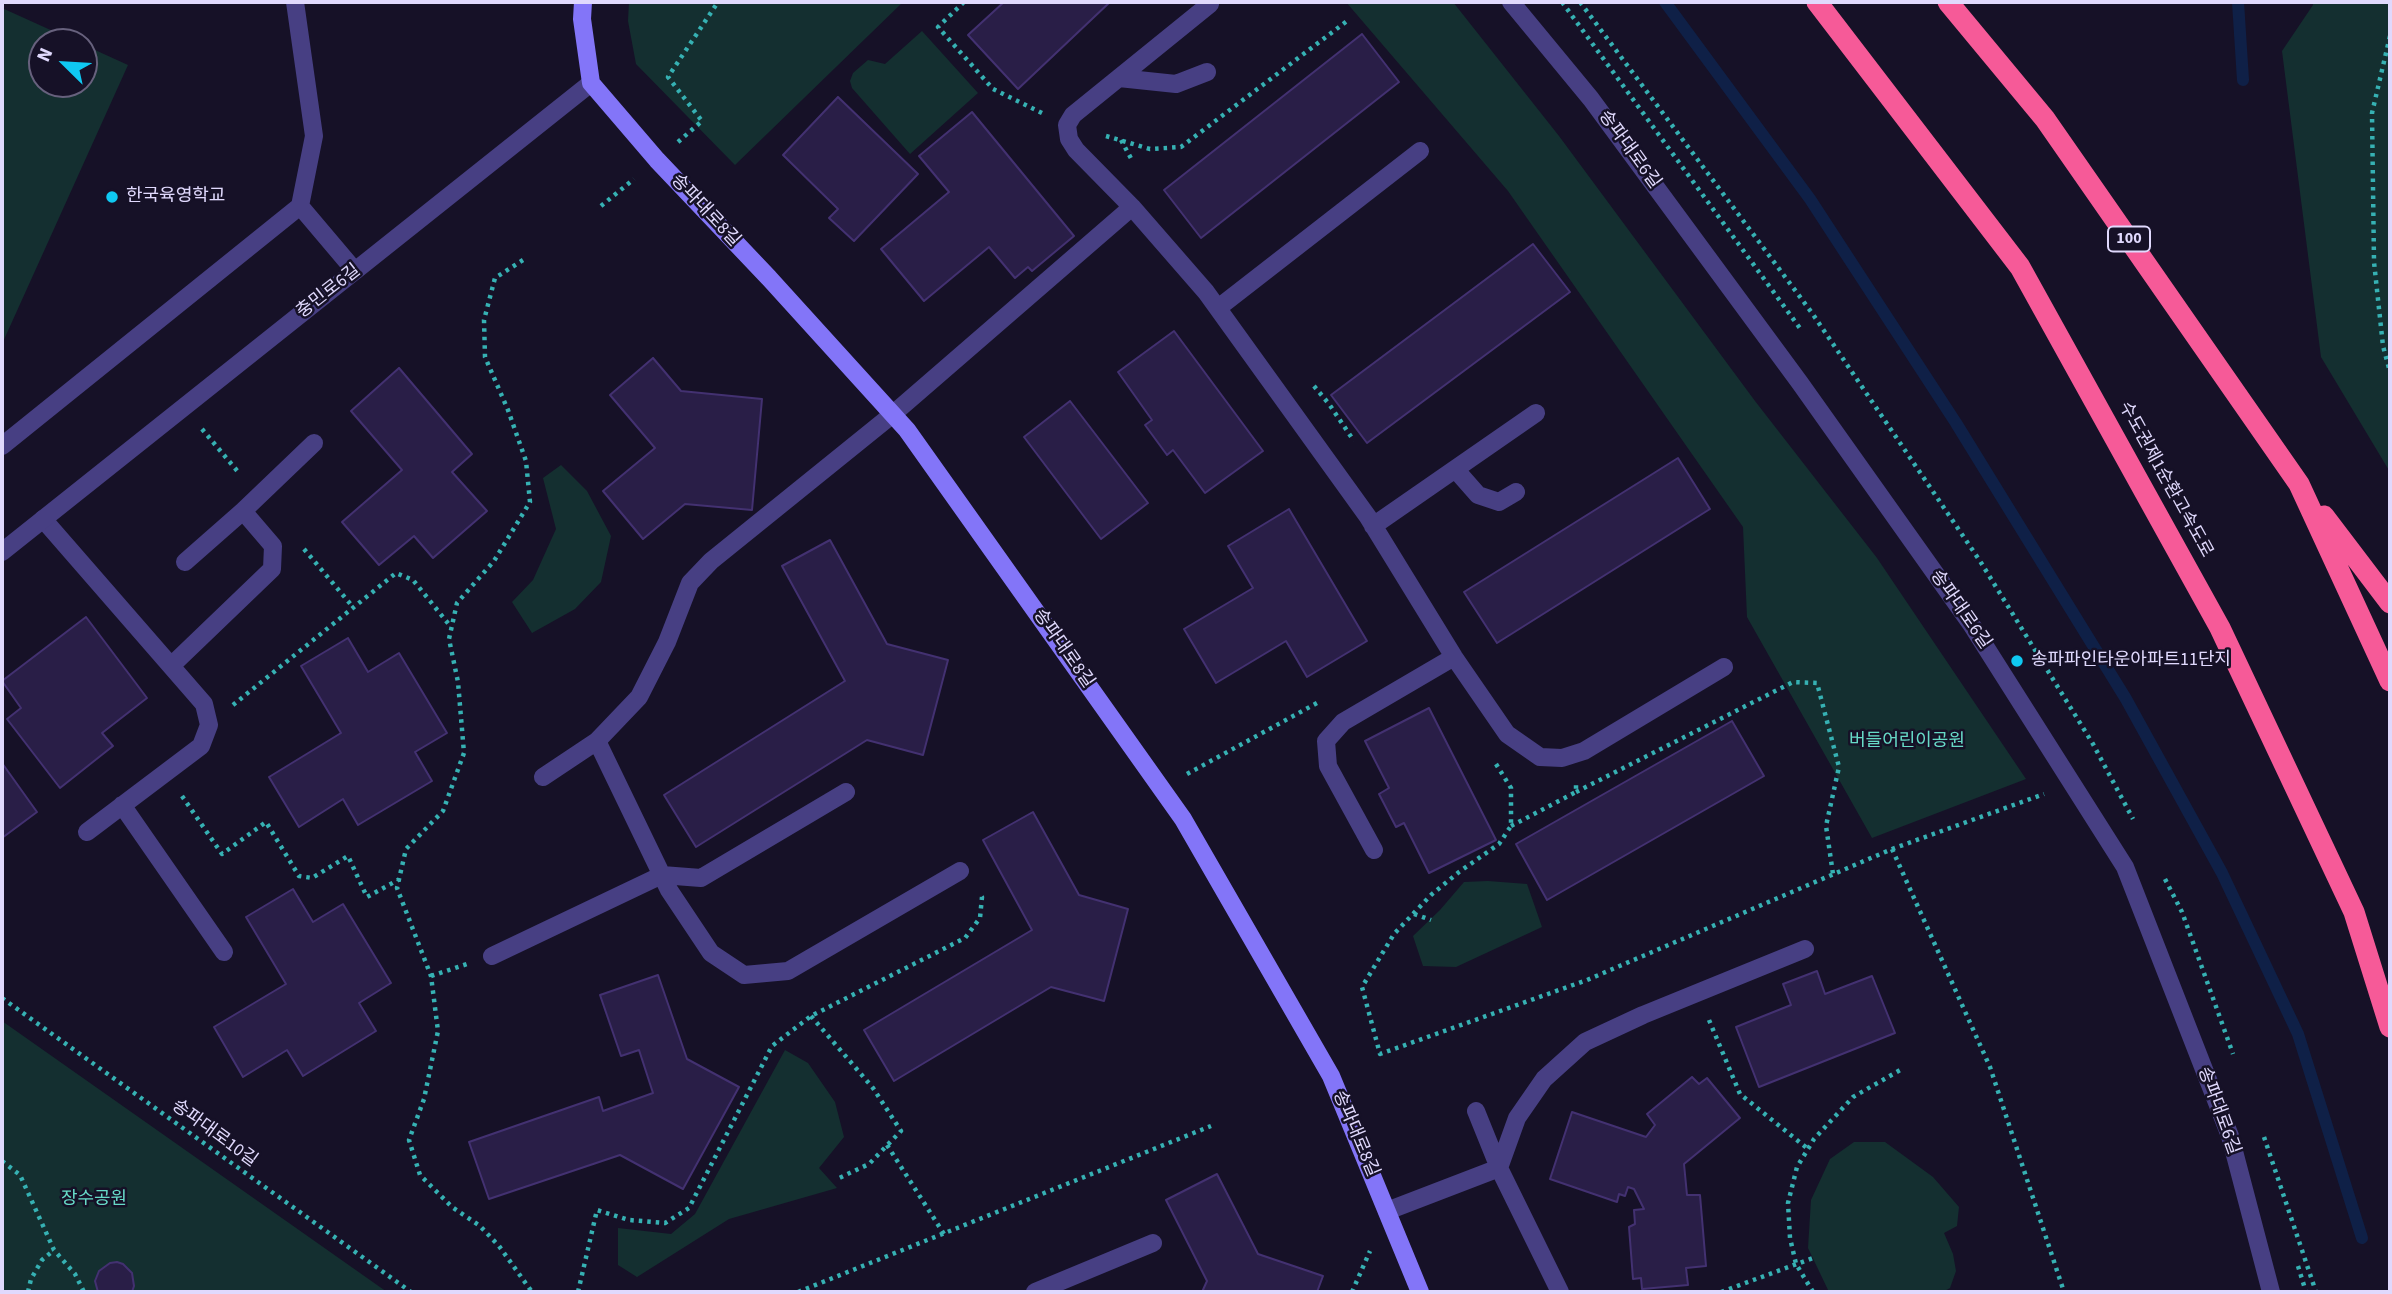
<!DOCTYPE html>
<html>
<head>
<meta charset="utf-8">
<style>
	body { margin:0 }
	#map { position:relative; width:2392px; height:1294px; overflow:hidden; background:#161127; font-family:"Source Sans 3",sans-serif }
	canvas { display:block }
	.frame { position:absolute; inset:0; border:4px solid #e0d9fd; pointer-events:none }
	.north { position:absolute; left:28px; top:28px; width:70px; height:70px; box-sizing:border-box; background:#161127; border:2px solid #67617d; border-radius:50%; rotate:294deg; font-size:19px; font-weight:700; line-height:28px; text-align:center; color:#e0d9fd }
	.north::after { content:''; display:block; margin:auto; width:24px; height:32px; background:#0fc9f2; clip-path:polygon(50% 0,100% 100%,50% 72%,0 100%) }
</style>
</head>
<body>
<div id="map">
<canvas width="2392" height="1294"></canvas>
<div class="frame"></div>
<div class="north">N</div>
</div>
<script>
const c = document.querySelector('canvas').getContext('2d');
c.lineJoin = 'round';
function fill(path, color) {
  c.fillStyle = color;
  c.fill(path, 'evenodd');
}
function poly(rows) {
  const path = new Path2D();
  for (const r of rows) {
    path.moveTo(r[0], r[1]);
    for (let i = 2; i < r.length; i += 2) path.lineTo(r[i], r[i + 1]);
  }
  return path;
}
function stroke(path, color, width, dash) {
  c.strokeStyle = color;
  c.lineWidth = width;
  c.lineCap = dash ? 'butt' : 'round';
  c.setLineDash(dash || []);
  c.stroke(path);
}
function label(font, color, halo, rows, align = 'center') {
  c.font = font + ' "Source Sans 3","Noto Sans KR",sans-serif';
  c.lineWidth = 5;
  c.setLineDash([]);
  c.textBaseline = 'middle';
  c.strokeStyle = halo;
  c.fillStyle = color;
  for (const [text, x, y, turn = 0] of rows) {
    c.save();
    c.translate(x, y);
    c.rotate((+turn || 0) * Math.PI / 180);
    c.textAlign = isNaN(turn) ? turn : align;
    if (halo) c.strokeText(text, 0, 0);
    c.fillText(text, 0, 0);
    c.restore();
  }
}
fill(poly([
	[629,2,903,2,735,165,636,64,628,21],
	[1346,2,1453,2,1559,136,1755,401,1877,558,2026,779,1872,838,1747,617,1743,527,1508,191],
	[2313,2,2390,2,2390,472,2321,357,2282,51,2313,5],
	[2,8,77,42,42,42,42,84,84,84,84,45,128,65,2,344],
	[922,31,978,93,910,154,852,88,850,81,853,73,868,60,885,64],
	[561,465,587,491,611,536,601,582,575,609,532,633,512,602,533,580,556,529,543,478],
	[1488,881,1527,884,1542,927,1456,967,1423,966,1413,936,1440,910,1464,882],
	[2,1021,387,1292,2,1292],
	[785,1050,808,1063,835,1102,844,1137,819,1168,837,1188,729,1219,637,1277,618,1265,618,1228,671,1234,695,1214],
	[1854,1142,1885,1142,1933,1177,1959,1207,1957,1226,1944,1233,1953,1254,1956,1271,1950,1288,1943,1292,1829,1292,1808,1248,1811,1200,1830,1159]
]), '#142f30');
stroke(poly([
	[1665,2,1810,199,1956,423,2126,699,2222,873,2298,1034,2362,1238],
	[2238,2,2243,80]
]), '#0f2047', 12);
const building = poly([
	[1004,2,1110,2,1018,89,968,35,1004,2],
	[1362,34,1399,82,1201,238,1164,190,1362,34],
	[838,97,918,174,854,241,829,218,838,209,783,155,838,97],
	[972,112,1074,236,1032,271,1028,267,1015,278,989,247,924,301,881,249,949,192,919,156,972,112],
	[1533,244,1570,292,1367,443,1331,395,1533,244],
	[1174,331,1263,451,1205,493,1173,450,1167,455,1145,425,1152,420,1118,372,1174,331],
	[653,358,681,391,762,399,752,510,685,504,643,539,603,491,655,448,610,395,653,358],
	[399,368,472,454,452,472,487,511,433,558,414,536,379,565,342,522,402,470,351,411,399,368],
	[1070,401,1148,503,1101,539,1024,437,1070,401],
	[1678,458,1710,509,1497,643,1464,592,1678,458],
	[1289,509,1367,641,1307,677,1286,641,1216,683,1184,629,1253,588,1228,546,1289,509],
	[830,540,887,644,948,660,923,755,867,740,696,847,664,795,845,681,782,566,830,540],
	[86,617,147,698,102,733,113,746,60,788,7,719,21,708,2,681,86,617],
	[348,638,368,672,399,653,447,733,415,752,432,781,358,825,343,799,299,827,269,777,341,733,301,666,348,638],
	[1429,708,1496,840,1429,873,1404,823,1396,827,1379,794,1389,788,1365,741,1429,708],
	[1732,721,1764,776,1547,900,1516,844,1732,721],
	[2,763,37,812,2,838,2,763],
	[1033,812,1079,895,1128,909,1104,1001,1051,987,894,1081,864,1030,1032,930,983,840,1033,812],
	[293,889,313,922,343,904,391,983,359,1003,376,1031,303,1076,287,1050,243,1077,214,1027,286,984,246,917,293,889],
	[1817,971,1825,994,1872,976,1895,1033,1759,1087,1736,1027,1791,1005,1783,984,1817,971],
	[658,975,687,1059,739,1087,683,1189,620,1155,489,1199,469,1142,599,1097,603,1111,653,1093,639,1050,621,1056,600,995,658,975],
	[1692,1077,1699,1084,1707,1078,1740,1118,1684,1164,1687,1195,1700,1195,1706,1266,1686,1268,1688,1285,1642,1289,1641,1278,1633,1279,1629,1227,1635,1224,1634,1210,1644,1209,1634,1189,1628,1187,1625,1196,1619,1194,1617,1202,1550,1179,1572,1112,1646,1137,1655,1125,1647,1114,1692,1077],
	[1217,1174,1258,1254,1323,1276,1317,1292,1202,1292,1207,1281,1166,1200,1217,1174],
	[117,1262,123,1264,132,1273,134,1286,132,1292,98,1292,95,1281,99,1271,110,1263,117,1262]
]);
fill(building, '#291e47');
stroke(building, '#433171', 2);
stroke(poly([
	[964,2,938,27,993,89,1042,113],
	[1562,2,1802,331],
	[1580,2,1812,313,1980,561,2093,744,2133,819],
	[2390,36,2372,113,2374,262,2383,346,2390,372],
	[1106,136,1150,149,1181,147,1347,21],
	[1121,140,1133,162],
	[678,142,702,121,668,77,718,2],
	[601,206,634,179],
	[523,260,495,278,484,320,485,357,508,410,526,461,530,502,494,561,457,603,449,639,458,682,464,753,443,811,406,849,397,888,431,976,438,1031,424,1099,409,1140,420,1175,452,1207,480,1226,499,1246,532,1292],
	[1314,386,1329,404,1354,441],
	[202,429,239,473],
	[304,549,353,607],
	[233,705,396,573,413,580,451,627],
	[1496,764,1511,788,1511,826,1499,844,1459,872,1431,895,1394,934,1362,987,1380,1054,1587,980,1892,849,2044,794],
	[1187,774,1317,703],
	[1576,792,1793,682,1817,683,1839,767,1826,826,1833,874],
	[182,796,222,854,266,822,299,876,312,878,348,856,367,897,398,880],
	[1511,826,1576,792,1576,785],
	[1892,849,1990,1067,2064,1292],
	[2165,879,2182,912,2233,1054],
	[1414,914,1431,920],
	[431,976,467,964],
	[2,998,411,1292],
	[811,1016,873,1088,901,1131,869,1164,837,1179],
	[1709,1020,1740,1094,1808,1149],
	[2264,1137,2316,1292],
	[887,1145,944,1234],
	[2,1161,20,1175,54,1250,75,1274,84,1292],
	[2298,1266,2306,1292],
	[28,1292,31,1279,42,1260,54,1250],
	[578,1292,597,1210,629,1220,665,1223,689,1208,772,1046,811,1016,965,938,980,918,982,897,979,893],
	[798,1292,1211,1126],
	[1352,1292,1370,1251],
	[1721,1292,1813,1258],
	[1813,1292,1796,1264,1790,1238,1788,1203,1797,1167,1814,1139,1853,1097,1902,1069]
]), '#36b1b3', 4.5, [3.5, 5]);
stroke(poly([
	[1210,4,1073,115,1067,125,1069,139,1076,150,1132,207,1206,292,1368,517,1454,657,1507,734,1540,757,1562,758,1584,751,1724,667],
	[1119,78,1176,84,1207,72],
	[300,206,355,271],
	[1218,308,1420,151],
	[2,446,300,206,314,136,295,2],
	[1456,470,1478,495,1499,502,1516,492],
	[43,519,204,704,209,725,201,746,87,832],
	[1373,526,1536,413],
	[185,562,243,511,314,443],
	[171,666,272,569,273,546,243,511],
	[597,741,669,890,711,953,744,975,788,971,960,871],
	[543,777,597,741,639,697,667,642,690,583,711,561,893,414,1132,207],
	[122,805,224,952],
	[1374,850,1328,766,1326,741,1343,722,1454,657],
	[492,956,662,875,701,878,846,792],
	[1476,1111,1499,1168,1560,1292],
	[1387,1211,1499,1168,1517,1118,1544,1079,1585,1042,1643,1015,1805,949],
	[1035,1292,1153,1243]
]), '#473f83', 18);
stroke(poly([
	[1511,2,1591,99,1800,383,1971,624,2125,867,2230,1136,2271,1292],
	[2,552,591,83]
]), '#473f83', 18);
stroke(poly([
	[583,2,582,19,591,83,657,160,769,278,907,430,1183,819,1331,1076,1420,1292]
]), '#8375f8', 18);
stroke(poly([
	[1817,2,2020,267,2220,628,2354,912,2390,1027],
	[1948,2,2045,119,2299,484,2390,681],
	[2324,516,2390,603]
]), '#f65a98', 21);
for (const [x, y, r, color] of [
	[112,197,7,"#0fc9f2"],
	[2017,661,7,"#0fc9f2"]
]) {
  const dot = new Path2D();
  dot.arc(x, y, r, 0, 2 * Math.PI);
  c.fillStyle = color;
  c.fill(dot);
  stroke(dot, '#161127', 2.5);
}
for (const [x, y, w] of [
	[2129,239,42]
]) {
  const box = new Path2D();
  box.roundRect(x - w / 2, y - 12.5, w, 25, 5);
  c.fillStyle = '#161127';
  c.fill(box);
  stroke(box, '#e0d9fd', 2);
}
label('bold 16px', '#e0d9fd', null, [
	["100",2129,239]
]);
label('18px', '#e0d9fd', '#161127', [
	["송파대로6길",1629,150,54],
	["송파대로8길",705,211,47],
	["충민로6길",329,292,-38],
	["수도권제1순환고속도로",2165,480,61],
	["송파대로6길",1960,610,55],
	["송파대로8길",1063,649,55],
	["송파대로6길",2218,1111,70],
	["송파대로10길",214,1134,36],
	["송파대로8길",1355,1134,67]
]);
label('18px', '#e0d9fd', '#161127', [
	["한국육영학교",126,197],
	["송파파인타운아파트11단지",2031,661]
], 'left');
label('18px', '#67dac7', '#161127', [
	["버들어린이공원",1907,742],
	["장수공원",94,1200]
]);
</script>
</body>
</html>
